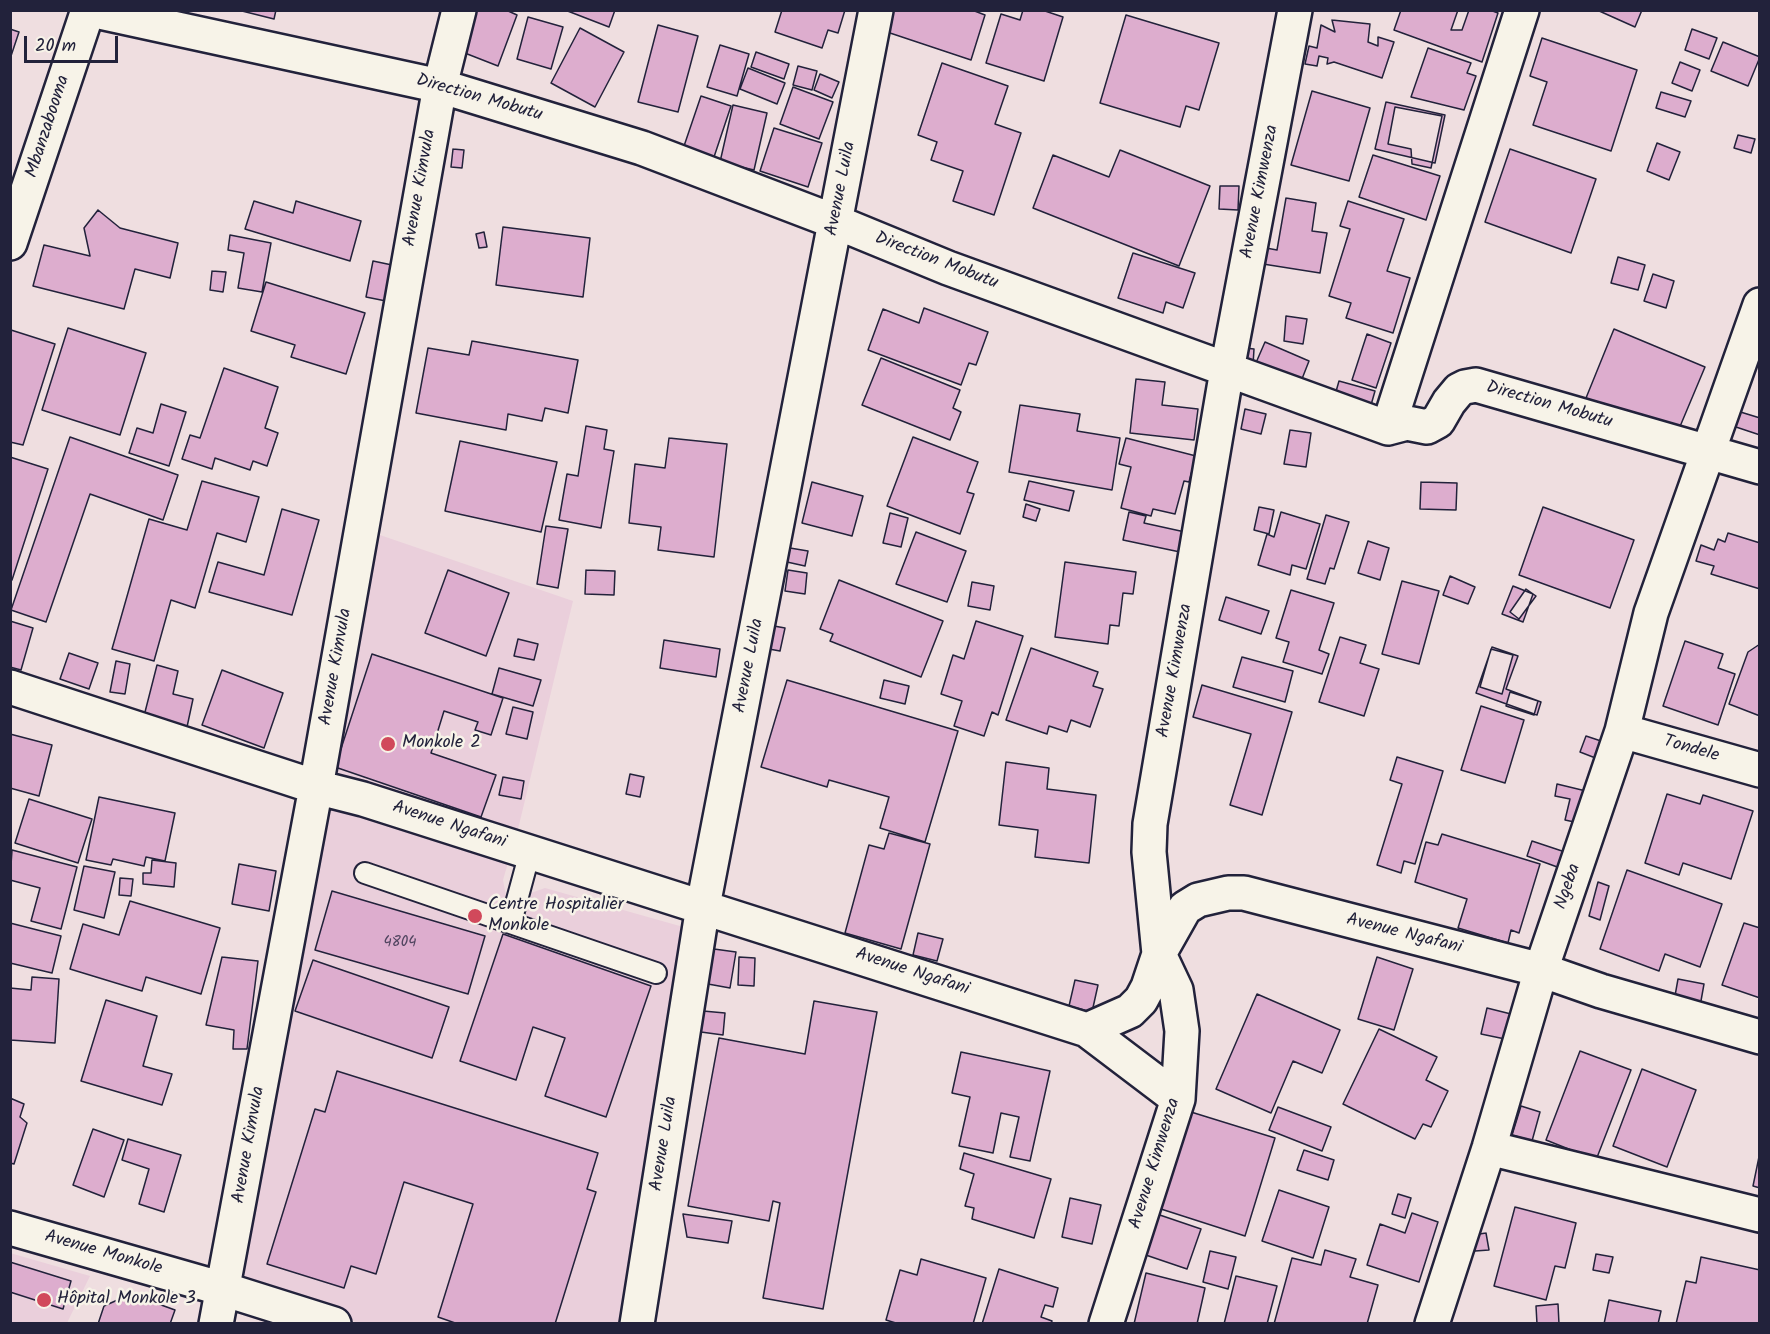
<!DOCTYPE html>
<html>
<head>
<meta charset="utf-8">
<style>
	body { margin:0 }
	#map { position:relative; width:1770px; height:1334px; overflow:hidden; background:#efdee0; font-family:Kalam,sans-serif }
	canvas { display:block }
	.frame { position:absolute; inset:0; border:12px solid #22223b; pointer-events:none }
	.scale { position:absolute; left:24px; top:36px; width:94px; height:27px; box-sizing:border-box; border:3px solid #22223b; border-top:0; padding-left:8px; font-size:18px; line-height:21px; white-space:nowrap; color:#22223b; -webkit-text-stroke:4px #f7f3e8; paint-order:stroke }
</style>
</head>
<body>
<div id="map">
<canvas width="1770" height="1334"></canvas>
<div class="frame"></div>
<div class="scale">20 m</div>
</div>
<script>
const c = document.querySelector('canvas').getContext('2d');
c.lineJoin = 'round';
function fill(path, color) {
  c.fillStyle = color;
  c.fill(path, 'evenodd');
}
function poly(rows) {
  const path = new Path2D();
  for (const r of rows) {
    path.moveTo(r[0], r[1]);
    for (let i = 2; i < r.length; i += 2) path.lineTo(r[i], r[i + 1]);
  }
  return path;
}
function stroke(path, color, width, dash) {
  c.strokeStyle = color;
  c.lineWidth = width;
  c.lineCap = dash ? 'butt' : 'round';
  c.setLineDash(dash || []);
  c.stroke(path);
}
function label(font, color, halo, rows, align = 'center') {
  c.font = font + ' Kalam,sans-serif';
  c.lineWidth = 5;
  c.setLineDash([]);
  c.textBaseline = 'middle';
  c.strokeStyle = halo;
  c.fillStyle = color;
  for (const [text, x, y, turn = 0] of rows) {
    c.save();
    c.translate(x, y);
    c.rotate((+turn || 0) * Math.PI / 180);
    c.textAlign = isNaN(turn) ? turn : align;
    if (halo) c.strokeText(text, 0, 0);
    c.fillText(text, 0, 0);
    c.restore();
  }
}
fill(poly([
	[374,533,573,601,519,825,503,880,506,896,526,902,531,893,545,888,694,930,624,1323,359,1323,241,1286,321,819],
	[10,1253,90,1276,67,1323,11,1323]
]), '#eacfdb');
const building = poly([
	[238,10,276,10,274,19,238,10],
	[466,10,506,10,517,15,498,66,452,48,466,10],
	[565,10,615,10,609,27,565,10],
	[782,10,845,10,838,33,828,30,822,48,775,32,782,10],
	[890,10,972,10,985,15,971,60,884,31,890,10],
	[1023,10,1042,10,1063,17,1044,81,986,63,1001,14,1020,20,1023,10],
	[1401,10,1458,10,1451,30,1462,30,1469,10,1490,10,1498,13,1482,62,1394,30,1401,10],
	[1597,10,1642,10,1635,27,1597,10],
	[1126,15,1219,43,1199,110,1186,106,1180,127,1100,103,1126,15],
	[528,17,563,27,551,69,517,59,528,17],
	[1332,20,1370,24,1368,42,1378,46,1378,37,1394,42,1382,78,1334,62,1327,64,1328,58,1319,56,1317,66,1305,64,1309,46,1317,48,1321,25,1335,32,1332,20],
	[658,25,698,36,678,112,638,102,658,25],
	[580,28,624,52,595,107,551,83,580,28],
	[10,29,19,32,10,59,10,29],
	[1692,29,1717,38,1709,59,1685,50,1692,29],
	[1542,38,1637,70,1611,151,1533,125,1547,82,1530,76,1542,38],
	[1723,42,1760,57,1748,86,1711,71,1723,42],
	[720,45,749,54,737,96,707,87,720,45],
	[1428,48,1471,63,1467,73,1476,76,1464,110,1411,97,1428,48],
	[756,52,789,64,784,79,751,67,756,52],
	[1680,62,1700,70,1692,91,1672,83,1680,62],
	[942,63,1008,86,995,124,1021,133,994,215,953,201,963,171,931,160,937,142,918,135,942,63],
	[798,66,817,71,812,90,793,85,798,66],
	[748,68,785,83,777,104,740,89,748,68],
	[820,74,839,82,832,98,814,90,820,74],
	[793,87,833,102,819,139,780,124,793,87],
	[1312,91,1370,108,1349,181,1291,165,1312,91],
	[1661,92,1691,101,1685,117,1656,108,1661,92],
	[701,96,731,106,713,160,683,149,701,96],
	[1386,102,1445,115,1435,163,1375,149,1386,102],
	[733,105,767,113,754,170,720,162,733,105],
	[1395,107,1442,116,1431,168,1412,164,1411,149,1388,144,1395,107],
	[774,128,822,143,808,187,760,171,774,128],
	[1738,135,1755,139,1751,153,1734,148,1738,135],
	[1657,143,1680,152,1669,180,1647,171,1657,143],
	[453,149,464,150,462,168,451,167,453,149],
	[1510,149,1596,179,1571,253,1485,222,1510,149],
	[1120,150,1210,186,1179,266,1033,208,1053,155,1109,177,1120,150],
	[1373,155,1440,176,1426,220,1359,197,1373,155],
	[1220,186,1239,186,1238,210,1219,209,1220,186],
	[1286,198,1316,203,1312,231,1327,233,1320,273,1263,264,1266,248,1277,250,1286,198],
	[254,201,293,213,296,201,361,221,350,261,245,229,254,201],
	[1348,201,1404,219,1387,271,1410,278,1393,333,1346,318,1351,303,1329,296,1350,229,1340,226,1348,201],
	[98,210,120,228,178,243,170,278,135,269,124,309,33,286,44,245,90,256,84,228,98,210],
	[503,227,590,238,583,297,496,285,503,227],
	[484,232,487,247,479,248,476,234,484,232],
	[230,235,271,243,262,292,238,288,244,253,228,250,230,235],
	[1133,253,1195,273,1183,308,1166,302,1163,313,1118,298,1133,253],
	[1618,257,1645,265,1638,290,1611,283,1618,257],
	[373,261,392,265,386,301,366,297,373,261],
	[212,271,226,272,223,292,210,290,212,271],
	[1653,274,1674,281,1666,308,1644,301,1653,274],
	[266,282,365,313,346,374,291,357,295,345,251,331,266,282],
	[924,308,988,332,976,365,969,363,961,385,868,350,883,309,919,323,924,308],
	[1286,316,1307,319,1303,344,1284,341,1286,316],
	[68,328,146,353,120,435,42,410,68,328],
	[1614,329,1705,367,1676,436,1586,398,1614,329],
	[11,330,55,344,23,445,10,442,11,330],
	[1367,334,1391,343,1376,388,1352,380,1367,334],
	[472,341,578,360,568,413,545,408,542,421,508,414,506,430,416,413,428,348,469,355,472,341],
	[1265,342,1309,361,1300,384,1255,365,1265,342],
	[1237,347,1254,349,1253,365,1236,364,1237,347],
	[881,358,960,390,953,408,961,412,950,440,862,405,881,358],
	[224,368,278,387,265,428,278,433,267,466,253,461,250,470,215,458,212,469,182,459,190,435,200,438,224,368],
	[1136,379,1165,382,1162,405,1198,409,1194,440,1130,433,1136,379],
	[1339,381,1375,391,1371,405,1335,395,1339,381],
	[161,404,186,412,169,466,129,453,137,428,153,433,161,404],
	[1020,405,1080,414,1077,431,1120,438,1112,490,1009,472,1020,405],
	[1245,409,1266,414,1261,434,1241,429,1245,409],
	[1734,410,1760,418,1760,435,1730,425,1734,410],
	[586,426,607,430,604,449,614,451,601,528,559,520,567,474,578,476,586,426],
	[1290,430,1311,433,1306,467,1284,464,1290,430],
	[70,437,178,475,163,520,90,494,46,622,11,610,70,437],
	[913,437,978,462,967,492,974,494,960,534,887,506,913,437],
	[669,438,727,444,714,557,658,550,661,527,629,523,635,464,665,468,669,438],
	[1126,438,1196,456,1189,482,1184,481,1175,514,1153,509,1151,516,1121,508,1131,467,1119,464,1126,438],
	[460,441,557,462,541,532,445,511,460,441],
	[10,457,48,469,12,580,10,580,10,457],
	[202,481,259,497,246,542,217,533,195,608,171,600,154,661,112,649,149,519,187,530,202,481],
	[1029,481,1074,491,1069,511,1024,500,1029,481],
	[812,482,863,496,852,536,802,523,812,482],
	[1421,482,1457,483,1456,510,1420,509,1421,482],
	[1026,504,1040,509,1036,521,1023,517,1026,504],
	[1259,507,1274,510,1269,534,1254,530,1259,507],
	[1543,507,1634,540,1610,608,1519,575,1543,507],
	[282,509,319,520,292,615,209,592,218,562,264,575,282,509],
	[1129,512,1146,516,1144,523,1185,532,1180,552,1123,540,1129,512],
	[1281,512,1320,524,1306,569,1292,565,1290,575,1258,565,1267,534,1274,537,1281,512],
	[890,513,908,518,901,547,883,543,890,513],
	[1326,515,1349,522,1334,569,1330,568,1325,584,1307,579,1326,515],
	[546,526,568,529,558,588,537,584,546,526],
	[916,532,966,551,947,602,896,584,916,532],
	[1728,533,1760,543,1760,589,1711,574,1714,566,1696,561,1701,545,1714,550,1718,539,1725,542,1728,533],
	[1368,541,1389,548,1380,580,1358,573,1368,541],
	[790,548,808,551,805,566,787,562,790,548],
	[1065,562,1136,572,1133,594,1123,593,1119,626,1110,625,1108,644,1055,637,1065,562],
	[448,570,509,593,486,656,425,633,448,570],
	[586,570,615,571,614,595,585,594,586,570],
	[788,570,807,573,805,594,785,591,788,570],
	[1450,576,1475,587,1468,604,1443,595,1450,576],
	[839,580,943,621,921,677,830,641,833,634,820,629,839,580],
	[1402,581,1439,591,1419,664,1382,654,1402,581],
	[972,582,994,586,990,610,968,606,972,582],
	[1513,586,1533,594,1523,622,1502,614,1513,586],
	[1526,589,1536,596,1519,619,1510,612,1526,589],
	[1291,590,1334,603,1319,650,1329,654,1322,674,1283,662,1289,642,1276,638,1291,590],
	[1226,597,1269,611,1261,634,1219,620,1226,597],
	[10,621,33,628,21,670,10,667,10,621],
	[976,621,1023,636,998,715,992,712,984,736,954,726,962,701,941,694,953,655,964,659,976,621],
	[774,626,785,628,780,651,769,649,774,626],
	[1340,637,1366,645,1360,663,1379,669,1364,716,1319,702,1340,637],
	[518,639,538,644,534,660,514,656,518,639],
	[664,640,720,649,716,677,660,668,664,640],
	[1685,641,1723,654,1718,668,1735,674,1718,725,1663,706,1685,641],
	[1760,644,1760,716,1729,704,1748,652,1760,644],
	[1492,647,1518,656,1506,689,1541,702,1537,715,1476,693,1492,647],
	[1031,648,1098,672,1093,686,1103,689,1090,727,1071,720,1067,732,1049,726,1047,734,1006,720,1031,648],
	[1491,649,1513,655,1502,694,1480,687,1491,649],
	[69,653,98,663,89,689,60,679,69,653],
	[372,654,503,698,491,735,475,730,478,722,444,711,431,753,496,775,481,817,335,767,372,654],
	[1242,657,1293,671,1285,702,1233,687,1242,657],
	[116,661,130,664,125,694,110,692,116,661],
	[157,665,178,671,173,694,193,699,187,727,144,716,157,665],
	[499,668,541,680,533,706,492,694,499,668],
	[222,670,283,693,264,748,202,725,222,670],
	[787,680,958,731,925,842,880,828,889,797,829,780,827,787,761,767,787,680],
	[884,680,909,686,905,704,880,698,884,680],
	[1202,685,1292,712,1262,815,1230,805,1251,734,1193,717,1202,685],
	[1510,692,1538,701,1534,715,1506,706,1510,692],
	[1481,706,1524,720,1505,783,1461,770,1481,706],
	[513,707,533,712,527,739,506,734,513,707],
	[10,734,52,745,39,796,10,788,10,734],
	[1586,736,1604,742,1598,759,1580,752,1586,736],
	[1397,757,1443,771,1415,864,1404,861,1401,873,1377,865,1402,784,1390,780,1397,757],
	[1006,762,1049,768,1047,789,1096,795,1089,863,1035,857,1038,830,999,825,1006,762],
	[630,774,644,777,640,797,626,794,630,774],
	[503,777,524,781,521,799,499,795,503,777],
	[1557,784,1586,791,1579,823,1565,820,1570,799,1555,796,1557,784],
	[1667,794,1700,804,1703,795,1753,811,1731,879,1683,863,1679,875,1645,863,1667,794],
	[99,797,175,813,165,861,146,857,144,866,113,859,111,865,86,860,99,797],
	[29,799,92,819,78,863,15,843,29,799],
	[889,833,930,844,901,949,845,933,869,845,884,849,889,833],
	[1442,834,1540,864,1519,933,1511,930,1508,943,1458,928,1467,899,1415,882,1426,842,1438,845,1442,834],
	[1532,841,1565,852,1560,868,1527,856,1532,841],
	[12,850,77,867,61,929,31,921,40,888,10,880,12,850],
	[152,860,176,863,174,887,143,884,143,873,151,873,152,860],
	[239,864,276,871,269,911,232,904,239,864],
	[84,866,115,872,104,918,74,910,84,866],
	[1627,870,1722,904,1700,967,1665,954,1659,971,1600,949,1627,870],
	[120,878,133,879,131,896,119,895,120,878],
	[1598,882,1609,886,1600,920,1589,916,1598,882],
	[332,891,485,936,468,994,315,950,332,891],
	[130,901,220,928,201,994,146,977,142,991,70,969,83,924,119,935,130,901],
	[10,923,61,936,52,973,10,963,10,923],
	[1744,923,1760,928,1760,998,1722,985,1744,923],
	[918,933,943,939,937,961,913,955,918,933],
	[503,934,651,986,606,1117,545,1096,565,1038,533,1027,516,1080,460,1061,503,934],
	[714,949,736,952,730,988,708,984,714,949],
	[222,957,258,961,247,1049,233,1049,234,1030,206,1025,222,957],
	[739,957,755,958,754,986,738,985,739,957],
	[1377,957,1413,969,1394,1030,1358,1019,1377,957],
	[313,960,449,1007,432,1058,295,1011,313,960],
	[32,977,59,979,55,1043,10,1040,10,988,31,990,32,977],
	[1678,979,1704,984,1699,1012,1673,1007,1678,979],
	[1075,980,1098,985,1092,1012,1069,1006,1075,980],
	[1257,994,1340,1030,1322,1073,1293,1061,1271,1113,1216,1089,1257,994],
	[106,1000,157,1016,143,1066,172,1074,162,1105,81,1081,106,1000],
	[814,1001,877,1012,823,1309,763,1298,780,1203,773,1201,769,1221,688,1206,719,1038,805,1054,814,1001],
	[1487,1008,1511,1014,1505,1039,1481,1034,1487,1008],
	[703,1011,725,1013,723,1035,701,1032,703,1011],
	[1379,1029,1437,1057,1426,1080,1448,1091,1431,1127,1423,1124,1415,1139,1343,1104,1379,1029],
	[1580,1051,1631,1070,1596,1160,1546,1140,1580,1051],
	[961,1052,1050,1071,1030,1161,1010,1157,1019,1117,1001,1113,993,1153,959,1146,970,1097,952,1093,961,1052],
	[1642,1069,1696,1090,1667,1167,1613,1146,1642,1069],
	[337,1071,598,1153,587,1189,596,1192,555,1324,458,1324,438,1317,473,1204,404,1182,376,1274,351,1266,344,1288,267,1264,315,1109,325,1112,337,1071],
	[10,1098,24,1104,20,1117,27,1123,14,1164,10,1163,10,1098],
	[1521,1106,1540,1112,1532,1141,1512,1135,1521,1106],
	[1278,1107,1331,1127,1322,1151,1269,1130,1278,1107],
	[1191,1112,1275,1138,1245,1236,1161,1209,1191,1112],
	[93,1129,124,1140,104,1197,73,1185,93,1129],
	[128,1139,181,1155,164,1212,139,1204,149,1169,122,1160,128,1139],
	[1304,1150,1334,1160,1328,1180,1297,1170,1304,1150],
	[1760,1152,1760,1188,1753,1186,1760,1152],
	[964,1153,1051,1179,1034,1238,972,1219,974,1208,965,1206,974,1174,960,1169,964,1153],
	[1279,1190,1329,1207,1313,1258,1262,1241,1279,1190],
	[1398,1194,1411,1198,1405,1218,1392,1214,1398,1194],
	[1070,1198,1101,1205,1092,1244,1062,1237,1070,1198],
	[1515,1207,1576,1223,1565,1268,1555,1266,1546,1300,1494,1286,1515,1207],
	[1148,1211,1201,1229,1187,1269,1134,1251,1148,1211],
	[1412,1213,1438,1222,1419,1282,1367,1265,1380,1224,1405,1233,1412,1213],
	[683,1214,732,1221,728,1243,687,1237,683,1214],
	[1486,1233,1489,1250,1475,1251,1473,1235,1486,1233],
	[1325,1250,1356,1259,1350,1277,1378,1285,1367,1324,1274,1324,1292,1258,1321,1265,1325,1250],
	[1210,1251,1236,1257,1228,1289,1203,1282,1210,1251],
	[1596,1254,1613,1257,1609,1273,1593,1270,1596,1254],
	[1701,1257,1760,1270,1760,1324,1676,1324,1686,1281,1696,1283,1701,1257],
	[921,1259,986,1278,973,1324,899,1324,886,1320,900,1270,917,1275,921,1259],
	[10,1262,71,1281,63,1309,10,1292,10,1262],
	[999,1269,1058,1288,1053,1307,1045,1305,1041,1317,1052,1321,1051,1324,982,1324,999,1269],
	[1146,1273,1205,1288,1197,1324,1134,1324,1146,1273],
	[1236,1276,1277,1286,1267,1324,1224,1324,1236,1276],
	[131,1294,175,1310,170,1324,98,1324,104,1306,131,1294],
	[1609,1300,1661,1311,1658,1324,1604,1324,1609,1300],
	[1558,1304,1559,1324,1537,1324,1536,1306,1558,1304]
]);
fill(building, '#ddadce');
stroke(building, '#22223b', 1.5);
const lane = poly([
	[365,873,656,973],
	[511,922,530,852]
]);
const street = poly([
	[90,10,440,86,642,148,836,222,948,268,1388,428,1407,423,1427,427,1438,421,1449,402,1459,390,1465,387,1476,385,1760,467],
	[10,243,88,10],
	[1388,428,1522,10],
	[10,687,316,787,363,799,1087,1030,1130,1011,1141,1000,1148,987,1159,954,1185,908,1198,900,1228,893,1244,893,1541,970,1601,991,1760,1037],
	[1622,731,1760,770],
	[1087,1030,1178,1099],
	[1489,1148,1760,1215],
	[10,1228,223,1289,334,1324],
	[216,1324,316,787,440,86,459,10],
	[637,1324,703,906,876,10],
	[1106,1324,1178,1099,1182,1031,1176,990,1159,954,1149,852,1150,824,1227,370,1295,10],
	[1432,1324,1489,1148,1541,970,1622,731,1651,613,1760,305]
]);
stroke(lane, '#22223b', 24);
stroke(street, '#22223b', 38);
stroke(lane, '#f7f3e8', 20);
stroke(street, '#f7f3e8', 33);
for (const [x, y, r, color] of [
	[388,744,8,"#d1495b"],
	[475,916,8,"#d1495b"],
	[44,1300,8,"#d1495b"]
]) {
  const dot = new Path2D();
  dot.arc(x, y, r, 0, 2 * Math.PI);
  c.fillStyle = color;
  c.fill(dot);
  stroke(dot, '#f7f3e8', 2);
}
label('15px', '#514560', null, [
	["4804",400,943]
]);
label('18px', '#22223b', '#f7f3e8', [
	["Direction Mobutu",479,99,16],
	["Mbanzabooma",49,127,-72],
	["Avenue Kimvula",421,188,-80],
	["Avenue Luila",842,189,-79],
	["Avenue Kimwenza",1261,192,-79],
	["Direction Mobutu",936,262,21],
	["Direction Mobutu",1549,406,16],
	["Avenue Luila",750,666,-79],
	["Avenue Kimvula",337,667,-80],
	["Avenue Kimwenza",1176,671,-80],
	["Tondele",1691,750,16],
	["Avenue Ngafani",449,826,18],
	["Ngeba",1569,887,-71],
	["Avenue Ngafani",1404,935,14],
	["Avenue Ngafani",912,973,18],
	["Avenue Luila",665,1144,-81],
	["Avenue Kimvula",250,1145,-80],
	["Avenue Kimwenza",1156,1164,-73],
	["Avenue Monkole",103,1254,16]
]);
label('18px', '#22223b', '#f7f3e8', [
	["Monkole 2",402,744],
	["Centre Hospitalier",488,906],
	["Monkole",488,927],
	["Hôpital Monkole 3",57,1300]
], 'left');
</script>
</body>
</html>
